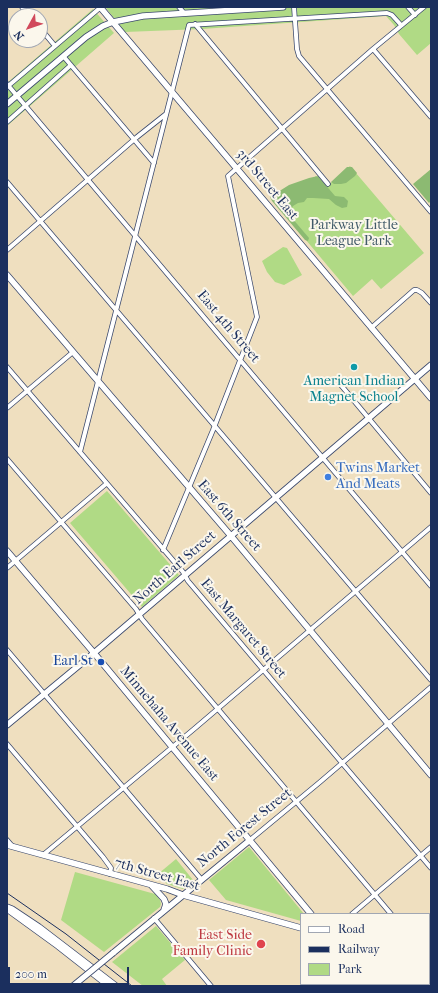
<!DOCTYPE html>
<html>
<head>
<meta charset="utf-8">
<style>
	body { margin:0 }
	#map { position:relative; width:438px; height:993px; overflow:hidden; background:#efdfbf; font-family:"IM FELL French Canon",serif }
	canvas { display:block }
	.frame { position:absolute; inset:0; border:8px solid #1b2f5e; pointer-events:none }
	.legend { position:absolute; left:300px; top:913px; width:130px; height:72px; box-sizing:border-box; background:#fbf7ec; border:1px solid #a1a7b3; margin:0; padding:5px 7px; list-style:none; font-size:12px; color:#1b2f5e }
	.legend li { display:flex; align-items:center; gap:8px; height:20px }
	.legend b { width:20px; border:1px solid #a1a7b3 }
	.north { position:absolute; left:8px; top:8px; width:40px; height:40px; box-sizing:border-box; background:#fbf7ec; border:1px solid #a1a7b3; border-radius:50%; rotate:230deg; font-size:11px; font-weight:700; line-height:16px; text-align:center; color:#1b2f5e }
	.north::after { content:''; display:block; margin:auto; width:14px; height:18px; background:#d1495b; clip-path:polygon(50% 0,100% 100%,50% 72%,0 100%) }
	.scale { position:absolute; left:8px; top:967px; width:121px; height:18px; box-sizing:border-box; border:2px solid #1b2f5e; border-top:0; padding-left:5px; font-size:12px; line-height:14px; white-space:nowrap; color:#1b2f5e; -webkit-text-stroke:3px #fbf7ec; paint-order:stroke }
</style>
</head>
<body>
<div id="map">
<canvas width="438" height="993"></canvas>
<div class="frame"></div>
<ul class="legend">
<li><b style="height:5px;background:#fff"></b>Road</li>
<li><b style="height:5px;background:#1b2f5e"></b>Railway</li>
<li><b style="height:11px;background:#b0da85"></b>Park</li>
</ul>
<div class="north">N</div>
<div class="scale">200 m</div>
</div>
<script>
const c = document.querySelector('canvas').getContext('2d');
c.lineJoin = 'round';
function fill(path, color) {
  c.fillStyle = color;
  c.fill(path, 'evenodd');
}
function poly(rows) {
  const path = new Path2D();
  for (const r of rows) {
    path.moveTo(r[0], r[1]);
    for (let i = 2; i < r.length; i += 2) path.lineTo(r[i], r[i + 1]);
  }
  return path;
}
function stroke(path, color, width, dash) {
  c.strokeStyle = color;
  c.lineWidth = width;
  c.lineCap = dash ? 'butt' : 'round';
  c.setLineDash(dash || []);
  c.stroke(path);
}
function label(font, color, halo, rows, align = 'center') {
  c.font = font + ' "IM FELL French Canon",serif';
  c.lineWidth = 4;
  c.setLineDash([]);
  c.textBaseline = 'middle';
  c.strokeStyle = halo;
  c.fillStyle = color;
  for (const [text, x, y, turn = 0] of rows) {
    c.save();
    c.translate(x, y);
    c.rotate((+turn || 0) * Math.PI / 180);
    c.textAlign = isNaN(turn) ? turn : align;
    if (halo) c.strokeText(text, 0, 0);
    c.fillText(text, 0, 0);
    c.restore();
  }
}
fill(poly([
	[107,7,431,7,431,43,417,55,399,34,394,25,386,16,202,29,125,32,106,8],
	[93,9,114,33,7,126,7,83],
	[350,166,424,253,381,289,372,279,353,296,279,208,316,176,326,187],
	[283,247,287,248,302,275,284,285,275,282,267,272,262,261],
	[107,491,179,575,142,607,70,523],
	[249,847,304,914,301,914,301,921,226,900,209,880],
	[176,859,193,880,183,889,167,884,158,874],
	[75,872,155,894,160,900,161,904,160,907,104,952,61,920],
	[156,926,185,960,162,979,167,986,143,986,112,962]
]), '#b0da85');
fill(poly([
	[347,167,352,167,357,173,355,176,346,183,341,184,334,184,331,182],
	[431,169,431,201,429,203,413,184],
	[318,176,335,196,344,197,348,201,347,207,342,208,336,205,329,199,313,198,307,198,304,202,298,203,293,206,290,212,292,218,309,238,308,241,305,240,272,201,270,197,289,185,309,178]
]), '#8cba72');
const street = poly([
	[22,7,29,16],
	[179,7,184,13],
	[294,7,297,49,299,56,431,212],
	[408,7,415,15],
	[195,24,328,184],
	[40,28,55,46],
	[373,49,431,117],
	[64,57,154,163],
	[7,84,431,586],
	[7,87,101,7],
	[7,122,71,65],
	[7,182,431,680],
	[7,250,137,137,166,114],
	[371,328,414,290,417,290,422,293,431,303],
	[7,367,183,572,188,581,431,868],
	[340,384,431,493],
	[7,408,73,352],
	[80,452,189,25,387,13,392,15,401,25],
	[7,459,136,609,142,619,391,914],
	[163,550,213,430,257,317,228,176,373,49,424,7],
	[7,568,106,484],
	[7,650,201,879],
	[7,744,103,857,111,868,110,874],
	[7,840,13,847],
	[250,840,320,782,431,687],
	[43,855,194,729,431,527],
	[352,914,431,847],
	[154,918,211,986]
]);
const secondary = poly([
	[100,7,431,398],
	[7,104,86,37,103,26,113,22,143,16,283,7],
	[7,275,231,536,431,775],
	[7,551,94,653,311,914],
	[7,725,94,653,431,365],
	[7,845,167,889,183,895,301,928],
	[152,886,164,899,166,904,164,910],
	[7,907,12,909,39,927,116,986],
	[7,909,58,946,109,986],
	[113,953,250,840],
	[429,962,431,963],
	[370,984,371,986]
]);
stroke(street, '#3b496d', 5.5);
stroke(secondary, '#3b496d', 7);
stroke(street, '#fff', 4);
stroke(secondary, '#fff', 5.5);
stroke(poly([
	[7,893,66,934,132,986]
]), '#1b2f5e', 1);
const secondaryBridge = poly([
	[73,986,113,953]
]);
stroke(secondaryBridge, '#3b496d', 7, []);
stroke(secondaryBridge, '#fff', 5.5);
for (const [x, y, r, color] of [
	[354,367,4,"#0f9aa8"],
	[328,477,4,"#3f7fe0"],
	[101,662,4,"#1a4fb4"],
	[261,944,5,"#e0444e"]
]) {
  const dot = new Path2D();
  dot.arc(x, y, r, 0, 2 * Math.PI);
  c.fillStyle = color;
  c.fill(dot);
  stroke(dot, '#fbf7ec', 1.5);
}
label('14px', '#1b2f5e', '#fbf7ec', [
	["3rd Street East",267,185,50],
	["East 4th Street",228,327,50],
	["East 6th Street",229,516,49],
	["North Earl Street",175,568,-41],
	["East Margaret Street",243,629,50],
	["Minnehaha Avenue East",169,724,50],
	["North Forest Street",245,828,-39],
	["7th Street East",157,875,16]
]);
label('14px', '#405a68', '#fbf7ec', [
	["Parkway Little",354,226],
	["League Park",354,242]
]);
label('14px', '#0d838f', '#fbf7ec', [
	["American Indian",354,382],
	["Magnet School",354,398]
]);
label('14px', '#366cbe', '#fbf7ec', [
	["Twins Market",336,469],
	["And Meats",336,485]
], 'left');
label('14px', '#164399', '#fbf7ec', [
	["Earl St",93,662]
], 'right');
label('14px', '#be3a42', '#fbf7ec', [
	["East Side",252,936],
	["Family Clinic",252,952]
], 'right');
</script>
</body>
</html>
